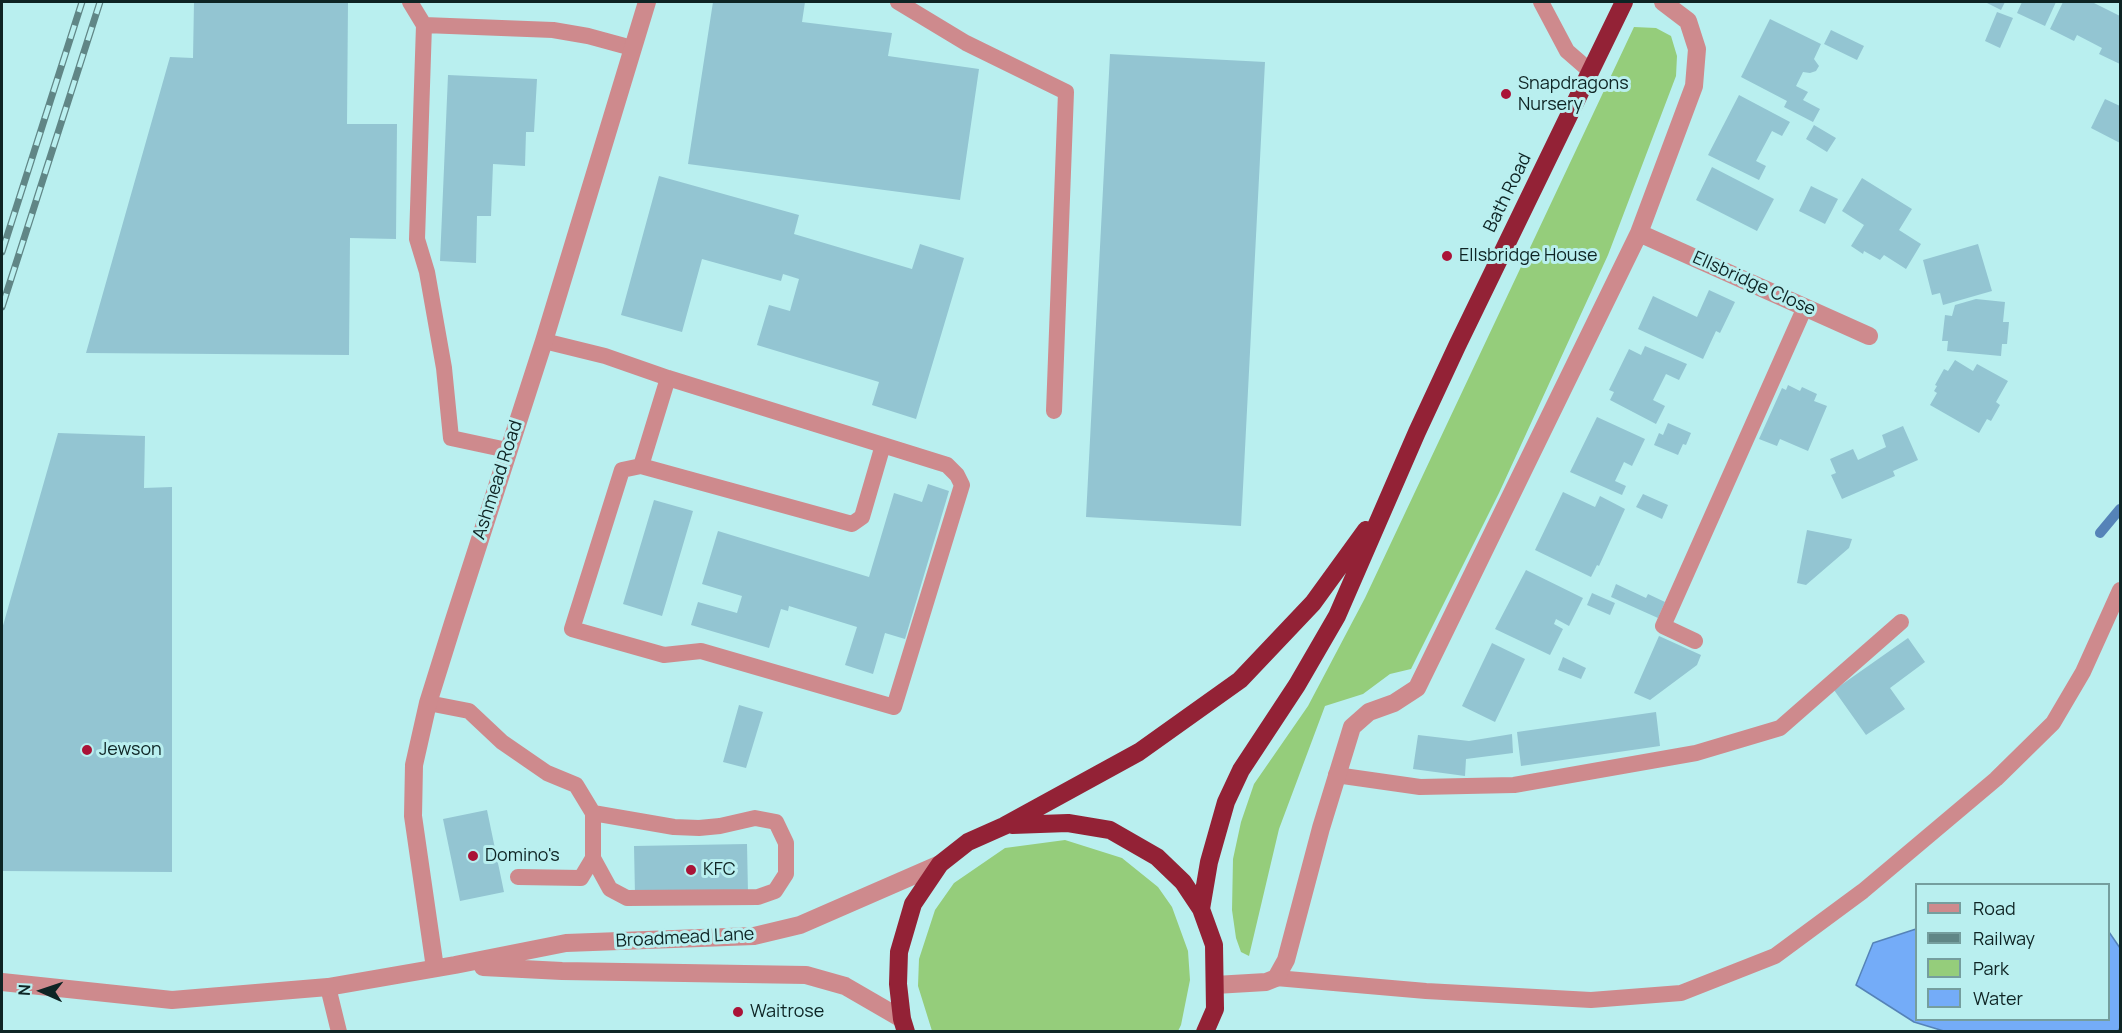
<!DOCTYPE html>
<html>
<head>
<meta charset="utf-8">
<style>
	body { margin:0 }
	#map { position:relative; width:2122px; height:1033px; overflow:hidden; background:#b9efef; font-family:Manrope,sans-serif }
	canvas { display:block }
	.frame { position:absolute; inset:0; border:3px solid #0e2424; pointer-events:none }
	.legend { position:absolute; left:1915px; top:883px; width:195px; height:138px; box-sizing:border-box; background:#b9efef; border:2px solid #759e9e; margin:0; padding:8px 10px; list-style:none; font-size:18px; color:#0e2424 }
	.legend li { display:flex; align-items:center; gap:12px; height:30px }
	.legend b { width:30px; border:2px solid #759e9e }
	.north { position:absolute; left:12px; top:961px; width:60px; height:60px; -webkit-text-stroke:4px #b9efef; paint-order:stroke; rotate:273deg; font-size:16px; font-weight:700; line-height:24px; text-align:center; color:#0e2424 }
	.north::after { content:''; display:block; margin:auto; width:21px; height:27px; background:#0e2424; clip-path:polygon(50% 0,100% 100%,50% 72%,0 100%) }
</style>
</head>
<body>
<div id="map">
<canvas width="2122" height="1033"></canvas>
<div class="frame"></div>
<ul class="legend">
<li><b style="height:8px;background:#ce8a8d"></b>Road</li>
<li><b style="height:8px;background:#608686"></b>Railway</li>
<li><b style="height:16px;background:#95cd7b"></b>Park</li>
<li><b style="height:16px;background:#74acf8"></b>Water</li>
</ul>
<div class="north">N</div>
</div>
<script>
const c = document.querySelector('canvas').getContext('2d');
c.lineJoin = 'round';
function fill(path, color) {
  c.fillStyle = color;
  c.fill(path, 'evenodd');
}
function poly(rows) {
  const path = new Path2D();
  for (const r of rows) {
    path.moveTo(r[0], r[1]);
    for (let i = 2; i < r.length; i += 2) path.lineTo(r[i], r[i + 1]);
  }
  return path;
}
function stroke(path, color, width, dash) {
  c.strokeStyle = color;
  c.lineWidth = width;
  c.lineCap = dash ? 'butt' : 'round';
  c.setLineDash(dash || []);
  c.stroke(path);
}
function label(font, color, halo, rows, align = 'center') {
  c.font = font + ' Manrope,sans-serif';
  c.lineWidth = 6;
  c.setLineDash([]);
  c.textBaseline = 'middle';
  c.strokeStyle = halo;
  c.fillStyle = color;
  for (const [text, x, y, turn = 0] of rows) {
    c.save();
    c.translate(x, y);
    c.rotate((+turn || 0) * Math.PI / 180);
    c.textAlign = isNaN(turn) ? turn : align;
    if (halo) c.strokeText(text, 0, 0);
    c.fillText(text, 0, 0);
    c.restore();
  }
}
fill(poly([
	[1634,27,1656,28,1671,36,1677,56,1676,76,1608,255,1499,493,1411,669,1390,674,1363,694,1325,706,1279,829,1249,956,1241,952,1236,938,1232,910,1233,859,1241,822,1254,784,1308,706,1365,598],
	[1065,840,1122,858,1158,887,1172,907,1188,951,1190,980,1181,1025,1178,1031,932,1031,918,986,919,959,935,910,954,883,1005,848]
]), '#95cd7b');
const water = poly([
	[1916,929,1916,1020,2108,1020,2109,932,2120,948,2120,1028,2117,1032,1947,1032,1914,1022,1856,985,1873,943,1916,929]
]);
fill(water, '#74acf8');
stroke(water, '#5583b8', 1.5);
stroke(poly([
	[2100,533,2120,509]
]), '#5583b8', 10);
fill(poly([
	[194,2,348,2,347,124,397,124,396,239,350,238,349,355,86,353,170,57,193,58],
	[713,2,805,2,802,22,892,33,888,56,979,69,960,200,688,164],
	[1985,2,2005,2,2001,10],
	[2022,2,2056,2,2045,26,2017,13],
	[2063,2,2095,2,2094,3,2120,16,2120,64,2099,54,2102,48,2077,35,2074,41,2050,29],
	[1997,12,2013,18,2000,48,1985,41],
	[1770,19,1821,44,1814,59,1819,66,1816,71,1810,73,1803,72,1796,86,1808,92,1803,100,1820,109,1813,122,1784,107,1787,101,1741,77],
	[1831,30,1864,46,1857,60,1824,44],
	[1110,54,1265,62,1241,526,1086,517],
	[448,75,537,79,534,132,526,132,525,166,493,164,491,216,477,216,476,263,440,261],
	[1739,95,1790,122,1782,136,1772,131,1756,161,1766,166,1759,180,1708,155],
	[2105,99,2120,106,2120,143,2091,128],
	[1814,125,1836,138,1827,152,1806,139],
	[1712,167,1774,199,1757,231,1696,200],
	[659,176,799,215,794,234,912,269,920,244,964,258,916,419,872,405,879,382,757,345,769,305,790,311,799,279,783,274,781,281,702,259,682,332,621,315],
	[1862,178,1912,209,1899,230,1921,244,1906,269,1884,255,1880,260,1864,251,1863,254,1851,246,1864,225,1842,211],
	[1811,186,1838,199,1825,224,1799,211],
	[1978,244,1992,291,1943,305,1940,293,1932,295,1923,260],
	[1709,290,1735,302,1720,333,1716,331,1703,359,1638,329,1653,296,1697,317],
	[1976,299,2005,302,2003,322,2009,322,2007,344,2002,344,2001,356,1947,351,1948,341,1942,341,1945,315,1952,316,1955,305],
	[1645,346,1687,364,1679,380,1666,374,1653,400,1665,406,1656,424,1610,400,1614,392,1609,390,1629,349,1641,355],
	[1955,360,1973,371,1977,364,2008,381,1996,402,2000,405,1991,421,1987,419,1979,433,1930,405,1937,393,1934,391,1937,386,1935,385,1944,369,1948,371],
	[1788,385,1800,391,1802,387,1817,394,1814,401,1827,406,1808,451,1780,439,1777,446,1759,439,1782,388,1786,390],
	[1597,417,1645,439,1632,466,1624,462,1615,481,1626,486,1622,495,1570,472],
	[1668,423,1691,433,1686,445,1683,444,1678,455,1654,445,1659,433,1663,435],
	[1903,426,1918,460,1893,471,1895,476,1842,499,1831,475,1836,473,1830,459,1853,449,1858,460,1886,447,1882,435],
	[58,433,145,436,144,488,172,487,172,872,2,871,2,629],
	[928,484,949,491,905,639,885,633,873,674,845,665,857,627,789,606,788,611,781,609,769,648,691,625,698,602,737,613,742,596,702,584,718,531,869,577,894,493,922,502],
	[1563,492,1595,507,1600,496,1625,509,1599,566,1597,565,1591,577,1535,550],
	[1643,494,1668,505,1662,519,1636,507],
	[654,500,693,511,662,616,623,604],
	[1807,530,1852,539,1849,548,1806,585,1797,583],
	[1526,570,1583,598,1569,626,1556,619,1554,624,1563,629,1550,655,1495,629],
	[1616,584,1646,598,1648,594,1665,602,1658,618,1611,597],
	[1592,593,1615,603,1610,615,1587,605],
	[1659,636,1701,655,1697,665,1650,700,1634,693],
	[1908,638,1925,662,1890,688,1905,709,1866,735,1834,690],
	[1492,643,1525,659,1495,722,1462,706],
	[1563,657,1586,668,1581,679,1558,670],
	[739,705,763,712,746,768,723,762],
	[1656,712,1660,746,1521,766,1517,732],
	[1512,734,1513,753,1466,759,1465,776,1413,769,1418,735,1469,741],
	[487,810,504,892,460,901,443,819],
	[747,844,748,893,635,895,634,846]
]), '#93c5d2');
stroke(poly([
	[410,2,424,25],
	[898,2,966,43,1066,92,1054,411],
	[1541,2,1567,51,1590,71],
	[544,341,605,356,668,378,947,465,957,475,962,485,894,707,701,651,664,655,572,629,622,470,641,466],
	[668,378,641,466,852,524,862,517,883,445],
	[507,450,451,438,444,368,427,272,417,239,424,25,553,30,588,36,632,48],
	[1695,641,1663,626,1805,307],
	[428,703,469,711,502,742,547,773,576,785,593,813,593,858,581,878,518,877],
	[1336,775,1420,787,1514,785,1696,753,1780,728,1901,622],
	[593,858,610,889,627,898,758,897,775,891,786,874,786,843,776,822,755,818,720,826,699,828,674,827,593,813],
	[1276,978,1426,991,1591,1000,1681,993,1775,956,1863,891,1996,779,2053,723,2083,672,2120,590],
	[328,987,339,1032]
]), '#ce8a8d', 16);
stroke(poly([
	[1639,233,1869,336],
	[483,967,562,971,806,975,845,986,902,1019],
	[435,968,413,816,414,765,428,703,453,623,544,341,647,2],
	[2,982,172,1000,328,987,455,965,566,943,754,936,800,925,940,864],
	[1215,985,1266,982,1276,978,1286,960,1321,828,1352,727,1369,712,1394,703,1417,688,1639,233,1694,86,1697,49,1688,21,1663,2]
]), '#ce8a8d', 18);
stroke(poly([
	[1012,825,1068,823,1110,830,1157,857,1183,882,1201,909,1214,945,1215,1009,1205,1032],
	[1201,909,1209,862,1226,802,1241,770,1297,685,1337,616,1417,432,1457,346,1624,2],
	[906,1032,902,1019,898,984,899,952,913,904,940,864,968,842,1004,826,1139,752,1240,680,1313,603,1366,530]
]), '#932236', 18);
const rail = poly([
	[2,252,82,2],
	[2,307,100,2]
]);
stroke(rail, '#608686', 7);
stroke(rail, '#b9efef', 4.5, [14]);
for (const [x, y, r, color] of [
	[1506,94,6,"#aa1337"],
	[1447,256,6,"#aa1337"],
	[87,750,6,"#aa1337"],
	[473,856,6,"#aa1337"],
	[691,870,6,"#aa1337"],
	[738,1012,6,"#aa1337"]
]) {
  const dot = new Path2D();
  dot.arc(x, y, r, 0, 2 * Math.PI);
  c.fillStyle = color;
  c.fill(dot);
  stroke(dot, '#b9efef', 2);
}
label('18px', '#0e2424', '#b9efef', [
	["Snapdragons",1518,84],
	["Nursery",1518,105],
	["Ellsbridge House",1459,256],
	["Jewson",99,750],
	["Domino's",485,856],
	["KFC",703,870],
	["Waitrose",750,1012]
], 'left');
label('18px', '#0e2424', '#b9efef', [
	["Bath Road",1508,193,-64],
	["Ellsbridge Close",1754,284,24],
	["Ashmead Road",498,480,-72],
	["Broadmead Lane",685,938,-3]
]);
</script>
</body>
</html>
